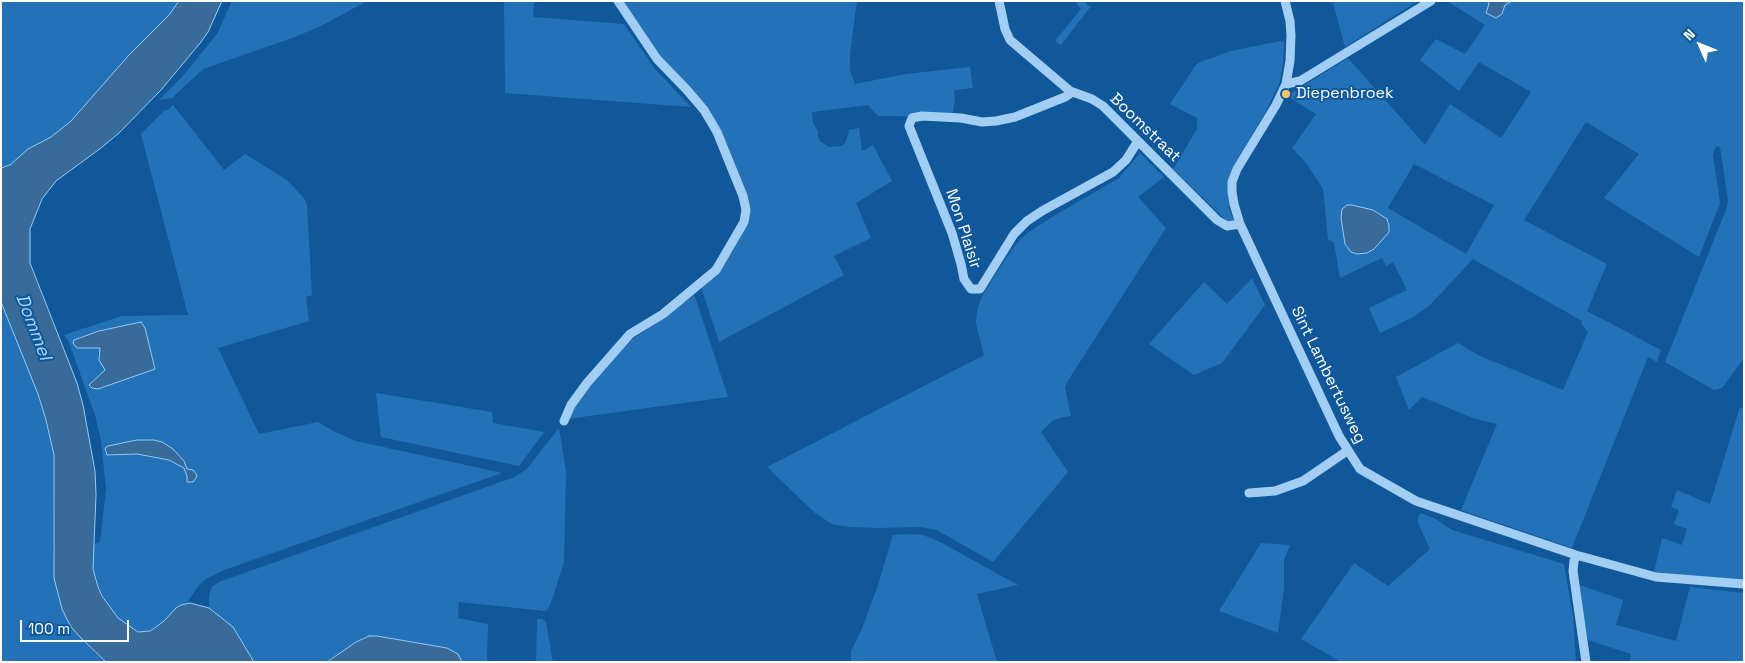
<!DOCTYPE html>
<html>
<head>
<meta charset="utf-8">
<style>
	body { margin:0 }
	#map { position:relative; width:1745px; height:663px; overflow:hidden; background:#105899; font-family:"Space Grotesk",sans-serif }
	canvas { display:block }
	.frame { position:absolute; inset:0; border:2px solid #fff; pointer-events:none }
	.north { position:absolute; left:1675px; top:20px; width:50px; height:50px; -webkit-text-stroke:4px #105899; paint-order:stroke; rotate:314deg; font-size:14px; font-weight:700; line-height:20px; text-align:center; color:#fff }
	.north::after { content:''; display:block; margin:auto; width:18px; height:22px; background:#fff; clip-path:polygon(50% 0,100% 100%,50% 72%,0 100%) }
	.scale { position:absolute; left:20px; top:620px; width:109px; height:22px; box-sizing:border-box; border:2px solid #fff; border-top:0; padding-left:6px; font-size:15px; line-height:18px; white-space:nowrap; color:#fff; -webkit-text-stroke:4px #105899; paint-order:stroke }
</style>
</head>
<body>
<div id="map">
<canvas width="1745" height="663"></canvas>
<div class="frame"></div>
<div class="north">N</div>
<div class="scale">100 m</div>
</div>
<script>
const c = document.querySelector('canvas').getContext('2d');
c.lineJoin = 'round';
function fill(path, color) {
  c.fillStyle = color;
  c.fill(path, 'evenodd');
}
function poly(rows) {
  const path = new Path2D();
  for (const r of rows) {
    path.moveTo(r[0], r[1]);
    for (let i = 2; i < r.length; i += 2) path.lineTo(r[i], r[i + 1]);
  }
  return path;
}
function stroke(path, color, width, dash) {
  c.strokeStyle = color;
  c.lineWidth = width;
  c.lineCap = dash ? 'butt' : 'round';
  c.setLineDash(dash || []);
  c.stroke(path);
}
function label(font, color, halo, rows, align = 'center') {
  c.font = font + ' "Space Grotesk",sans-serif';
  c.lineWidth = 4;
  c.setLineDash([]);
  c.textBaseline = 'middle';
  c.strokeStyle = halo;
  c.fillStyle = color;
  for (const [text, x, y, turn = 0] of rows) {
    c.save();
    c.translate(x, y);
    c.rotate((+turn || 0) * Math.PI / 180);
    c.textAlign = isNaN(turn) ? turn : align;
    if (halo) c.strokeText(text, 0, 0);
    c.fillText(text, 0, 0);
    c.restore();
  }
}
fill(poly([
	[1,1,179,1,169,15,129,55,71,121,51,137,28,149,10,165,1,168],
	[232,1,367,1,321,26,295,37,203,69,172,98,159,100,181,78,217,34],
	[504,1,534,1,533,17,624,24,655,69,691,107,505,93],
	[622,1,857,1,850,54,850,70,855,84,906,74,970,67,973,88,954,90,955,99,952,117,878,116,868,105,812,112,813,123,818,131,818,136,820,141,829,147,842,146,846,142,849,130,859,128,862,151,873,145,892,181,856,203,871,238,834,256,844,275,719,342,701,287,733,251,743,229,747,212,723,141,661,62],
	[1075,1,1085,1,1088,6,1091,6,1061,45,1055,41,1081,9],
	[1335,1,1418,1,1345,47,1333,3],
	[1447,1,1488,1,1489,4,1486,13,1496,18,1503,12,1505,5,1512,1,1744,1,1744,358,1722,388,1714,390,1665,362,1727,207,1728,201,1720,147,1716,146,1713,155,1720,203,1699,257,1604,198,1639,154,1586,122,1524,220,1607,264,1587,311,1661,350,1657,362,1648,357,1572,548,1461,510,1497,424,1473,418,1422,397,1409,410,1396,377,1458,343,1480,356,1563,390,1588,332,1581,324,1582,321,1473,259,1430,305,1413,317,1380,333,1369,308,1407,290,1393,262,1386,266,1382,258,1340,278,1334,243,1328,239,1323,189,1306,163,1292,148,1316,114,1287,96,1348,58,1425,145,1450,104,1501,138,1531,92,1479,62,1459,91,1420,60,1436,39,1465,54,1485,25],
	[1414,164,1494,205,1466,254,1388,208],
	[1280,41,1284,42,1283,62,1280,82,1265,113,1233,167,1228,181,1229,209,1235,223,1230,224,1173,169,1197,129,1197,118,1170,104,1195,66,1200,62,1231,51],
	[173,105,224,170,245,154,287,180,304,198,307,205,312,295,306,297,309,321,218,348,259,434,318,422,333,431,356,441,502,473,224,570,206,579,198,586,187,603,176,608,164,621,156,627,150,631,138,632,118,618,109,608,98,587,95,577,93,569,93,549,94,544,100,542,106,489,101,441,95,415,82,379,68,340,64,335,122,316,188,315,141,134,164,111,169,109],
	[145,328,155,369,98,389,94,380,105,370,98,354,100,348,79,337],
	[137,440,154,440,187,469,187,476,184,468,169,460,137,454,107,455,108,446],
	[1140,153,1164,177,1138,197,1166,228,1067,382,1065,388,1071,416,1063,417,1052,421,1041,432,1068,472,993,562,937,530,920,527,877,528,849,527,832,524,815,513,767,467,984,355,976,323,977,312,981,298,1008,255,1019,241,1026,234,1052,217,1119,178],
	[1252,278,1265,305,1222,363,1194,375,1149,344,1204,282,1227,304],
	[694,294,728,397,567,419,573,406,624,345,664,318],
	[1,302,38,394,46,420,54,455,53,554,94,652,106,662,1,662],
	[376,393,492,412,493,423,544,432,519,466,381,437],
	[1740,407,1744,409,1744,582,1654,572,1662,538,1682,545,1687,529,1674,524,1679,510,1671,507,1677,490,1710,504],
	[559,428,566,471,564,562,552,600,548,609,545,611,459,602,458,618,488,624,487,662,462,662,447,648,377,636,364,637,327,662,254,662,233,627,209,608,209,596,212,587,219,582,512,478,526,470],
	[1421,513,1436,519,1452,530,1564,564,1573,617,1576,662,1341,662,1301,639,1354,563,1388,586,1430,549,1418,523,1418,517],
	[908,534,923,535,940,542,1018,585,977,594,997,662,851,662,851,651,861,631,876,591,893,535],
	[1261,543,1290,545,1284,560,1284,588,1278,633,1219,611],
	[1577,584,1623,600,1616,625,1676,641,1690,587,1744,593,1744,662,1630,662,1631,654,1588,640],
	[537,619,542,619,546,622,553,662,536,662]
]), '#2372b8');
const water = poly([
	[179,1,222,1,208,32,201,42,161,90,119,133,101,148,56,181,42,199,30,229,30,263,77,383,83,405,95,471,96,495,93,569,98,587,102,596,118,618,138,632,150,631,156,627,164,621,176,608,181,605,190,603,209,608,233,627,254,662,106,662,82,639,71,627,62,609,54,578,54,455,46,420,38,394,1,302,1,168,10,165,28,149,51,137,71,121,129,55,169,15,179,1],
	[1488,1,1512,1,1505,5,1502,14,1496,18,1486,13,1489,4,1488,1],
	[1347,205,1352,205,1373,210,1387,219,1389,226,1389,232,1374,249,1367,253,1357,254,1351,252,1345,244,1341,218,1342,209,1347,205],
	[141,322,145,328,155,369,98,389,92,388,89,385,105,370,99,360,100,348,77,348,73,343,74,340,99,331,141,322],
	[137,440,154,440,162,442,173,449,184,461,187,469,193,470,197,475,196,478,193,482,187,482,187,476,184,468,169,460,137,454,107,455,105,448,108,446,137,440],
	[369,636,377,636,447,648,458,654,462,662,327,662,356,642,369,636]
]);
fill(water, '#386b9a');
stroke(water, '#93cbf8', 1);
stroke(poly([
	[999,1,1005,29,1010,40,1070,91,1092,99,1103,106,1217,220,1227,226,1240,224],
	[1285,1,1290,21,1291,36,1290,61,1286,84,1276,105,1237,169,1232,182,1232,192,1234,204,1240,224,1339,436,1360,469,1416,501,1576,555,1656,577,1744,584],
	[1286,84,1300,81,1431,1],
	[1070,91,1071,93,1065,97,1015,117,996,121,982,122,961,118,922,116,912,118,909,126,952,233,961,264,964,279,971,289,980,289,1014,234,1027,221,1042,211,1113,172,1126,160,1138,141],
	[564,421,571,405,587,383,630,334,663,314,716,270,744,222,746,210,743,196,717,132,704,110,687,90,657,59,618,1],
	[1249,493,1275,491,1303,481,1347,451],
	[1576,555,1574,561,1573,571,1586,662]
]), '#a2cef4', 9);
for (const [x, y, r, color] of [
	[1286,94,5,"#ffc565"]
]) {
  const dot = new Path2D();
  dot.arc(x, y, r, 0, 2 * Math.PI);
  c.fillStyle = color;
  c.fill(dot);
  stroke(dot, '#105899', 2);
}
label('16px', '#fff', '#105899', [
	["Diepenbroek",1296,94]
], 'left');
label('16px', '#fff', '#105899', [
	["Boomstraat",1145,128,44],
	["Mon Plaisir",963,229,72],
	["Sint Lambertusweg",1328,375,64]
]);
label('italic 18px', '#aed8fb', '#105899', [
	["Dommel",33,327,69]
]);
</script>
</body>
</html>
